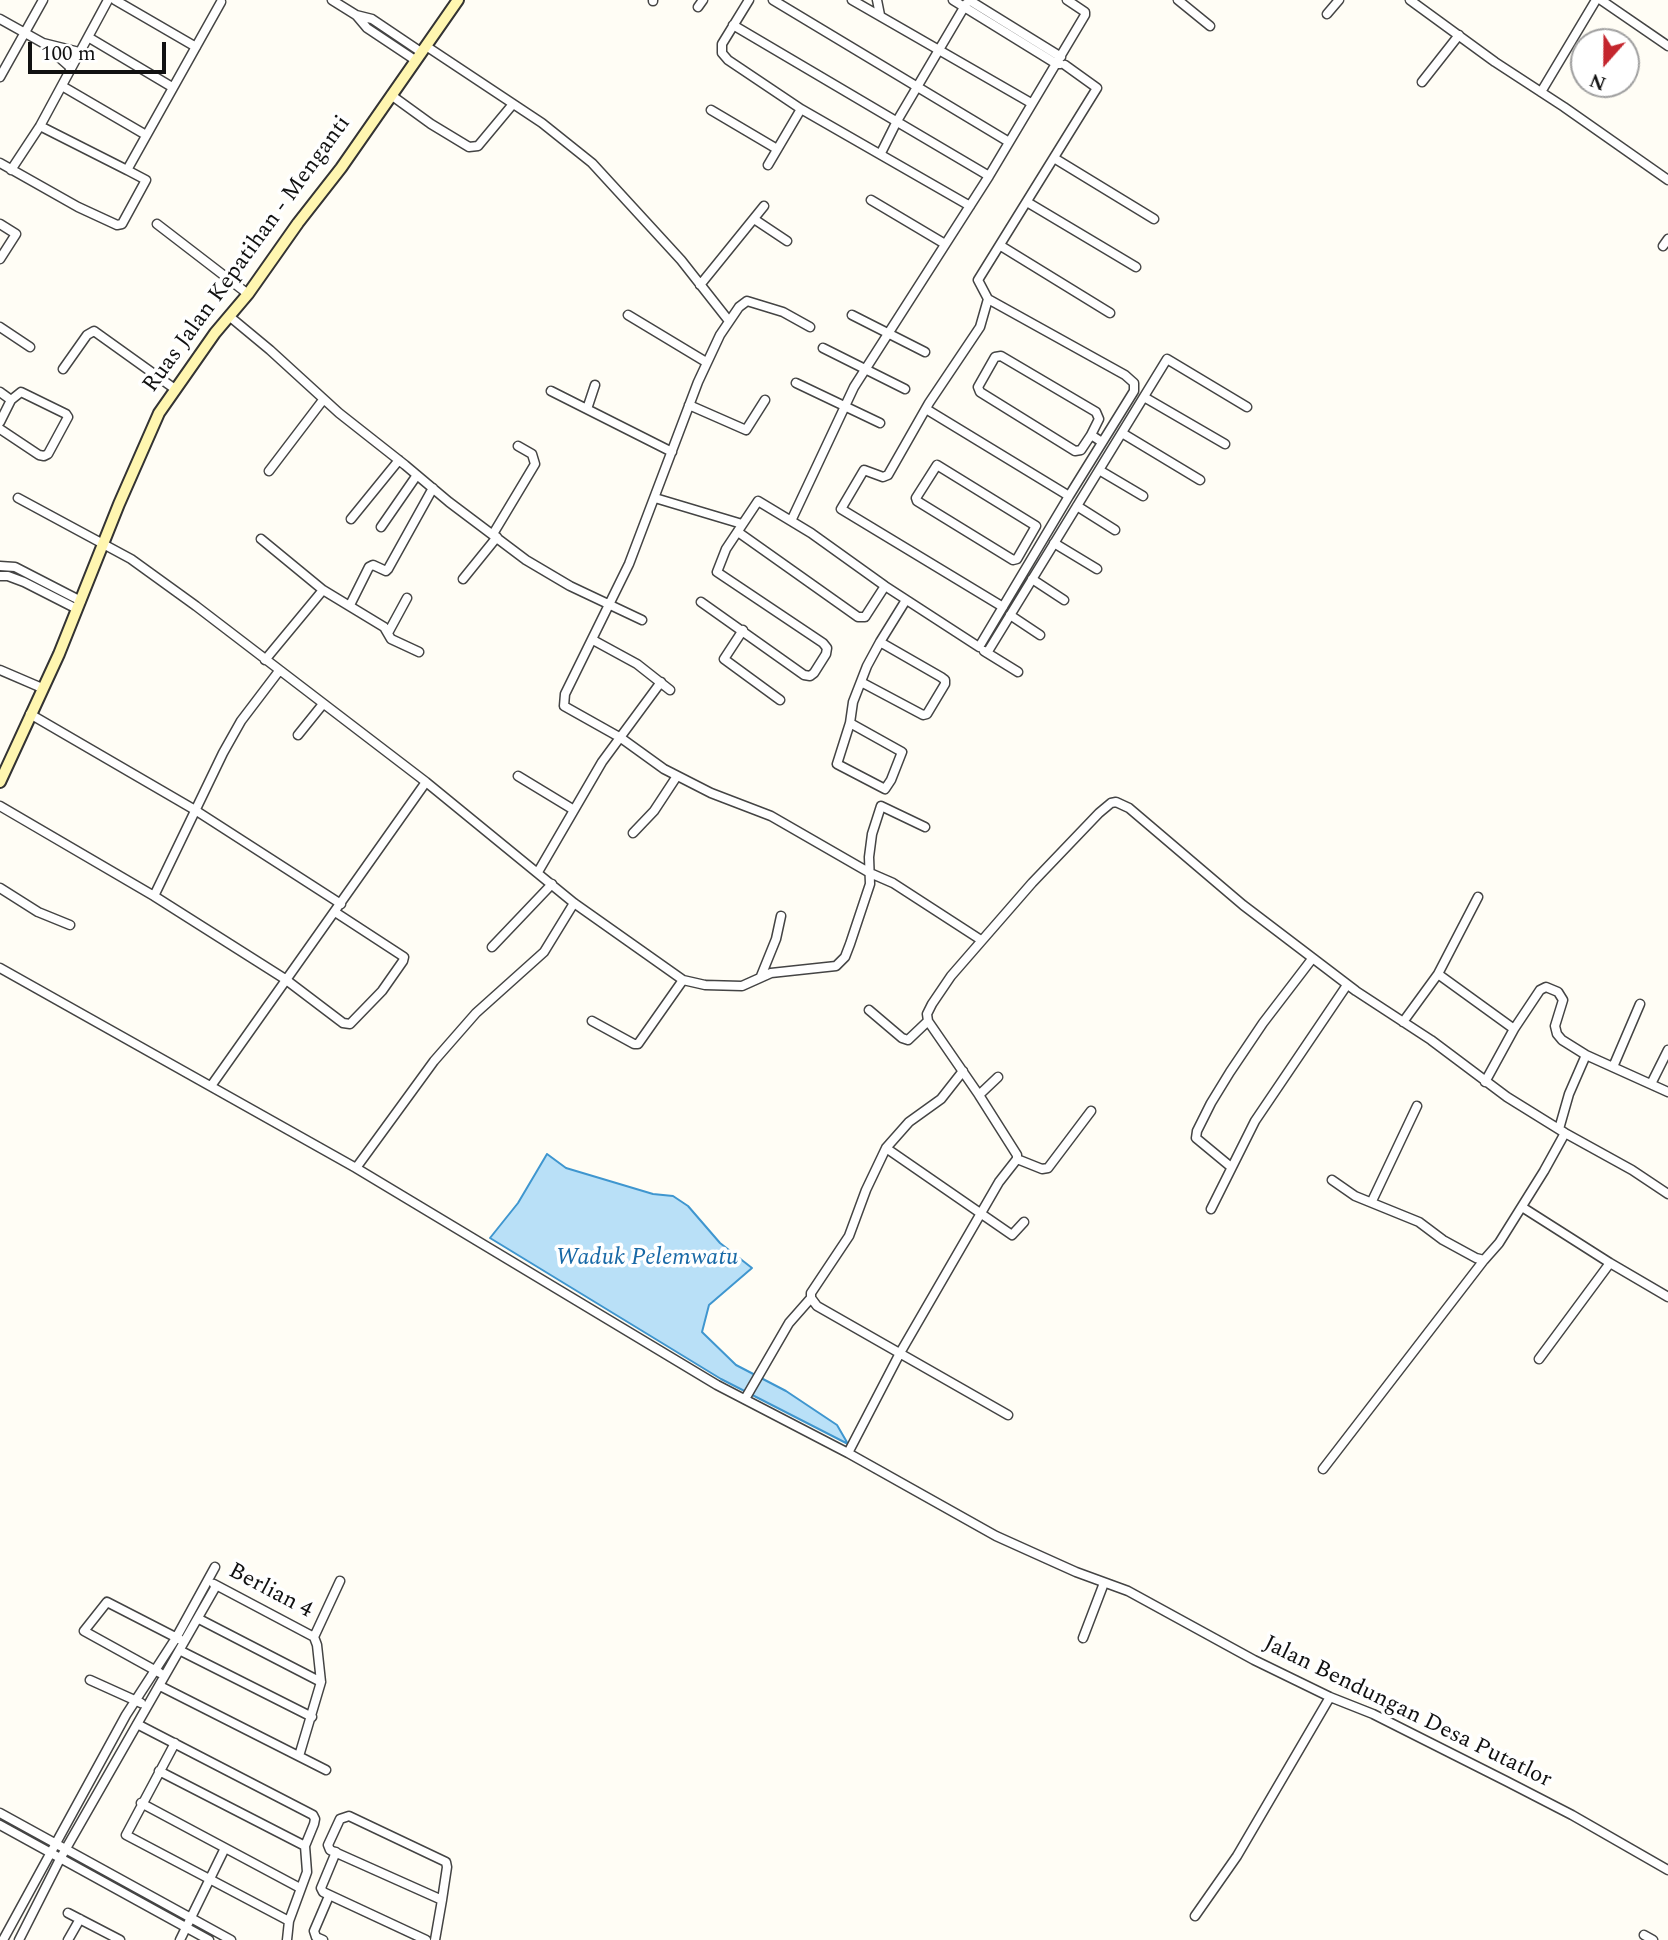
<!DOCTYPE html>
<html>
<head>
<meta charset="utf-8">
<style>
	body { margin:0 }
	#map { position:relative; width:1668px; height:1940px; overflow:hidden; background:#fffdf5; font-family:Spectral,serif }
	canvas { display:block }
	.north { position:absolute; left:1570px; top:28px; width:70px; height:70px; box-sizing:border-box; background:#fff; border:2px solid #a0a0a0; border-radius:50%; rotate:201deg; font-size:19px; font-weight:700; line-height:28px; text-align:center; color:#111 }
	.north::after { content:''; display:block; margin:auto; width:24px; height:32px; background:#c4262e; clip-path:polygon(50% 0,100% 100%,50% 72%,0 100%) }
	.scale { position:absolute; left:28px; top:42px; width:138px; height:32px; box-sizing:border-box; border:4px solid #111; border-top:0; padding-left:9px; font-size:21px; line-height:24px; white-space:nowrap; color:#111; -webkit-text-stroke:5px #fff; paint-order:stroke }
</style>
</head>
<body>
<div id="map">
<canvas width="1668" height="1940"></canvas>
<div class="north">N</div>
<div class="scale">100 m</div>
</div>
<script>
const c = document.querySelector('canvas').getContext('2d');
c.lineJoin = 'round';
function fill(path, color) {
  c.fillStyle = color;
  c.fill(path, 'evenodd');
}
function poly(rows) {
  const path = new Path2D();
  for (const r of rows) {
    path.moveTo(r[0], r[1]);
    for (let i = 2; i < r.length; i += 2) path.lineTo(r[i], r[i + 1]);
  }
  return path;
}
function stroke(path, color, width, dash) {
  c.strokeStyle = color;
  c.lineWidth = width;
  c.lineCap = dash ? 'butt' : 'round';
  c.setLineDash(dash || []);
  c.stroke(path);
}
function label(font, color, halo, rows, align = 'center') {
  c.font = font + ' Spectral,serif';
  c.lineWidth = 7;
  c.setLineDash([]);
  c.textBaseline = 'middle';
  c.strokeStyle = halo;
  c.fillStyle = color;
  for (const [text, x, y, turn = 0] of rows) {
    c.save();
    c.translate(x, y);
    c.rotate((+turn || 0) * Math.PI / 180);
    c.textAlign = isNaN(turn) ? turn : align;
    if (halo) c.strokeText(text, 0, 0);
    c.fillText(text, 0, 0);
    c.restore();
  }
}
const water = poly([
	[547,1154,566,1168,653,1194,673,1196,688,1206,720,1243,752,1268,709,1305,702,1332,736,1365,786,1391,837,1425,848,1444,721,1379,490,1238,518,1203,547,1154]
]);
fill(water, '#b9e0f7');
stroke(water, '#3f96cf', 2);
const street = poly([
	[115,0,196,47],
	[332,0,356,15,367,28,415,60],
	[749,0,722,44,722,53,728,60,801,109,970,206],
	[773,0,1009,142],
	[852,0,1031,103],
	[877,0,880,15],
	[953,0,1055,63,1060,64],
	[969,0,1061,57],
	[1178,0,1210,26],
	[1410,0,1495,62,1564,107,1668,180],
	[1601,0,1668,46],
	[653,1,653,0],
	[698,7,703,0],
	[1327,14,1339,0],
	[356,15,372,19,421,52],
	[0,19,43,43,71,68],
	[733,25,989,176],
	[88,37,172,87],
	[43,43,79,52],
	[426,46,542,123,592,163,681,260,729,321],
	[0,77,43,0],
	[1422,82,1459,35],
	[62,86,146,135],
	[1541,92,1596,0],
	[391,95,431,124,469,147,478,146,513,104],
	[711,110,777,149],
	[40,126,127,170],
	[881,153,897,121,966,4],
	[1054,158,1154,219],
	[0,163,78,207,117,225,122,224,146,180,127,170,221,2],
	[768,165,801,109],
	[11,170,40,126,108,0],
	[871,200,945,244],
	[1027,202,1136,267],
	[754,219,787,241],
	[0,224,16,234,0,259],
	[157,224,248,294],
	[1001,246,1110,313],
	[1663,246,1668,239],
	[700,285,764,206],
	[988,299,1125,375,1134,383,1134,391,1069,496],
	[628,315,706,362],
	[852,315,925,352],
	[229,316,270,350,339,413,405,465,449,502,526,560,570,586,642,620],
	[0,327,30,347],
	[810,327,783,312,747,301,739,307,720,335,698,382,629,564,565,694,564,706,621,738,664,769,711,793,771,816,870,873,893,883,981,940],
	[823,348,905,389],
	[63,369,87,335,94,331,175,389],
	[796,383,880,423],
	[551,391,672,452],
	[0,392,11,400],
	[1144,397,1225,444],
	[689,405,746,430,765,400],
	[587,409,595,385],
	[0,422,11,400,21,392,66,414,68,417,48,454,44,456,39,455,0,429],
	[1122,433,1200,480],
	[1091,435,1099,419,1096,412,1001,356,995,357,978,387,980,392,1075,451,1081,450,1091,435,1102,442],
	[937,465,1036,526,1017,559,1013,560,917,501,916,498,937,465],
	[1099,470,1143,496],
	[269,471,323,400],
	[18,498,131,559,196,606,426,782,574,903,683,980,705,985,742,986,771,973,836,966,845,957,850,944,870,884,869,857,872,834,881,806,925,827],
	[655,498,742,524],
	[1077,506,1115,530],
	[351,519,399,460],
	[791,521,854,387,989,176,1085,15,1085,12,1067,0],
	[381,527,417,475],
	[738,532,858,617,865,617,885,586],
	[493,534,535,464,532,454,518,446],
	[261,539,323,590,384,627,391,639,419,652],
	[1054,543,1097,569],
	[0,566,15,567,81,601],
	[0,576,8,576,24,582,77,609],
	[463,579,497,537],
	[1032,579,1064,600],
	[701,602,804,675,810,676,814,673,826,654,827,648,823,643,717,572,726,549,758,501,811,533,885,586,979,647,1069,496,926,409],
	[350,605,369,567,373,565,386,571,388,569,433,488],
	[1003,607,841,509,864,470,883,477,888,475,929,403,980,327,988,299,978,280,1097,88,1065,65],
	[1010,615,1040,635],
	[743,630,724,659,780,700],
	[388,633,407,598],
	[593,640,637,664,670,690],
	[984,651,1018,672],
	[987,653,1167,359,1247,407],
	[265,660,323,590],
	[0,670,42,688],
	[861,682,923,715,927,714,945,684,945,680,941,677,880,642,906,600],
	[30,714,195,810,341,904],
	[850,723,902,752,891,780,885,789,837,764,850,723,853,702,867,666,880,642],
	[298,735,323,704],
	[518,776,574,810],
	[0,806,154,896,285,979,343,1023,350,1024,382,991,403,961,404,957,335,912],
	[633,833,654,811,677,776],
	[538,872,602,762,661,682],
	[0,888,38,912,70,925],
	[154,896,223,753,241,721,279,671],
	[492,947,552,884],
	[0,968,356,1168,717,1385,848,1453,996,1536,1076,1572,1128,1591,1254,1660,1330,1697,1373,1714,1506,1781,1572,1815,1668,1870],
	[1438,974,1514,1029],
	[761,976,776,939,781,916],
	[869,1010,902,1038,908,1040,928,1021],
	[592,1021,634,1044,638,1044,683,980],
	[1403,1022,1438,974,1478,897],
	[1613,1067,1640,1004],
	[963,1071,941,1099,909,1122,886,1148,866,1190,849,1236,811,1293,811,1298,817,1306,1008,1415],
	[1485,1082,1514,1029,1540,990,1546,987,1558,992,1563,1000,1555,1026,1557,1034,1562,1040,1586,1055,1668,1092],
	[1651,1084,1668,1050],
	[211,1086,426,782],
	[979,1095,998,1077],
	[1559,1129,1569,1094,1586,1055],
	[886,1148,1012,1235,1024,1222],
	[1017,1159,1042,1169,1048,1168,1091,1111],
	[1231,1167,1196,1138,1197,1131,1211,1103,1230,1072,1263,1023,1312,959],
	[356,1168,434,1061,476,1013,544,952,574,903],
	[1332,1180,1355,1196,1419,1222,1443,1240,1476,1258,1484,1260,1499,1243,1544,1171,1565,1133],
	[1372,1201,1417,1106],
	[1522,1207,1610,1263,1668,1297],
	[1211,1209,1255,1121,1347,985],
	[1539,1359,1610,1263],
	[745,1399,789,1323,811,1298],
	[848,1453,900,1353,999,1182,1017,1159,1017,1155,979,1095,928,1021,927,1014,932,1004,951,976,1032,883,1099,813,1111,803,1116,802,1129,808,1243,905,1356,991,1431,1040,1507,1097,1565,1133,1632,1170,1668,1194],
	[1323,1469,1484,1260],
	[214,1584,314,1637],
	[199,1619,321,1682],
	[1083,1638,1104,1583],
	[181,1651,312,1717],
	[160,1673,84,1631,107,1602,181,1640],
	[90,1680,141,1703],
	[160,1686,326,1770],
	[137,1724,313,1815,315,1819,314,1824,305,1846,307,1872,289,1921,287,1940],
	[175,1743,126,1835,289,1921],
	[299,1756,321,1682,317,1645,314,1637,340,1581],
	[159,1771,305,1846],
	[141,1803,300,1888],
	[0,1813,231,1940],
	[0,1825,209,1940],
	[336,1852,321,1888,323,1892,426,1940],
	[68,1913,120,1940],
	[1195,1916,1237,1856,1330,1697],
	[1644,1935,1653,1940],
	[3,1940,126,1715,176,1638,215,1567],
	[19,1940,60,1859,216,1586],
	[68,1940,80,1919],
	[180,1940,225,1848],
	[323,1940,316,1937,314,1931,329,1896],
	[435,1940,442,1900,447,1867,446,1862,349,1816,340,1819,328,1845,330,1850,442,1900]
]);
const secondary = poly([
	[0,782,59,654,119,504,159,413,215,333,248,294,298,223,341,168,458,0]
]);
stroke(street, '#444', 11);
stroke(secondary, '#333', 14);
stroke(street, '#fff', 8);
stroke(secondary, '#fff6b0', 10);
label('23px', '#111', '#fff', [
	["Ruas Jalan Kepatihan - Menganti",248,255,-54],
	["Berlian 4",270,1592,28],
	["Jalan Bendungan Desa Putatlor",1407,1713,26]
]);
label('italic 24px', '#1768a6', '#fff', [
	["Waduk Pelemwatu",647,1259]
]);
</script>
</body>
</html>
